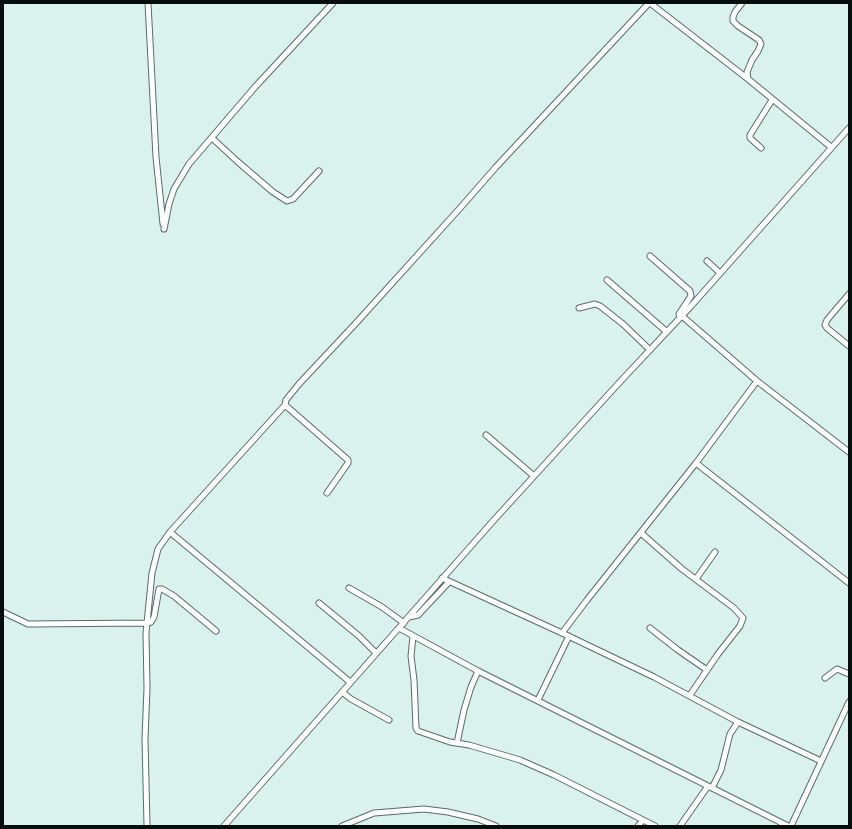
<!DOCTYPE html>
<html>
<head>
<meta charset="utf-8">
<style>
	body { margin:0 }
	#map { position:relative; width:852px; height:829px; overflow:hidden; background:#d9f2ee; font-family:Arial,sans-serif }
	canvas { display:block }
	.frame { position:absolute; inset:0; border:4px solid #060e0d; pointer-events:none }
</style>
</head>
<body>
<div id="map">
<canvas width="852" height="829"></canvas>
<div class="frame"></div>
</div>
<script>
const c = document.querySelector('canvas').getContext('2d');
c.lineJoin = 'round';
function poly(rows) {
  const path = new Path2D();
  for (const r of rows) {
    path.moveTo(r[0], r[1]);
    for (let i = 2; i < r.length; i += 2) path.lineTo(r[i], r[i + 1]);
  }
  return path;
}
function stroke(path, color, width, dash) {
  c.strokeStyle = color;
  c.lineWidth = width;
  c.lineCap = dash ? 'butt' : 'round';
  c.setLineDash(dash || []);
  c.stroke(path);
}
const street = poly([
	[148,3,156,157,163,224],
	[650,3,748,79,831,147],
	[742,3,735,12,733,17,733,21,738,26,759,40,761,44,758,51,752,60,747,72,748,79],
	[212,138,238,162,273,192,287,201,293,199,319,171],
	[761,148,750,138,750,135,772,100],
	[164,229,169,204,174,189,189,164,255,87,333,3],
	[650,256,690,291,691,296,679,314,680,318],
	[707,261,720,273],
	[607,280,667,332],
	[849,294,827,320,825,325,827,328,849,346],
	[579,308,595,304,600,306,623,324,650,350],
	[682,316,757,381,849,452],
	[486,435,534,476],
	[696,463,849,583],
	[327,493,348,463,348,460,285,405,286,400,299,384,357,322,461,207,496,167,649,3],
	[170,532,350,682],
	[641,533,682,569,734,608,743,618,740,626,718,654,690,695],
	[442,578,562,633,654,677,738,722,821,761],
	[696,579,715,552],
	[349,588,382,607,404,623],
	[319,603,359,636,376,653],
	[3,612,28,624,147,623,151,622,154,617,159,589,162,589,174,596,216,631],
	[409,617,418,615,449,582],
	[399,628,478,671,788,826],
	[650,628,678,650,707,670],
	[562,633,587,600,696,463,757,381],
	[413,636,411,656,414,680,416,728,418,731,450,742,469,745,520,760,554,775,655,826],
	[825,678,837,669,849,674],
	[342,692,351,699,389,720],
	[538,700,569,636],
	[457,743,464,710,471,687,478,671],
	[712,788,721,770,730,734,738,722],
	[147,826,145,739,147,688,146,633,152,573,158,549,170,532,285,405],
	[224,826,494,520,618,384,692,305,849,128],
	[342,826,374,813,424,809,448,812,478,819,496,826],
	[638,826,643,820],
	[680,826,708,786],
	[791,826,849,702]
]);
stroke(street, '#576c69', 7);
stroke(street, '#fff', 5);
</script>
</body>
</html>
